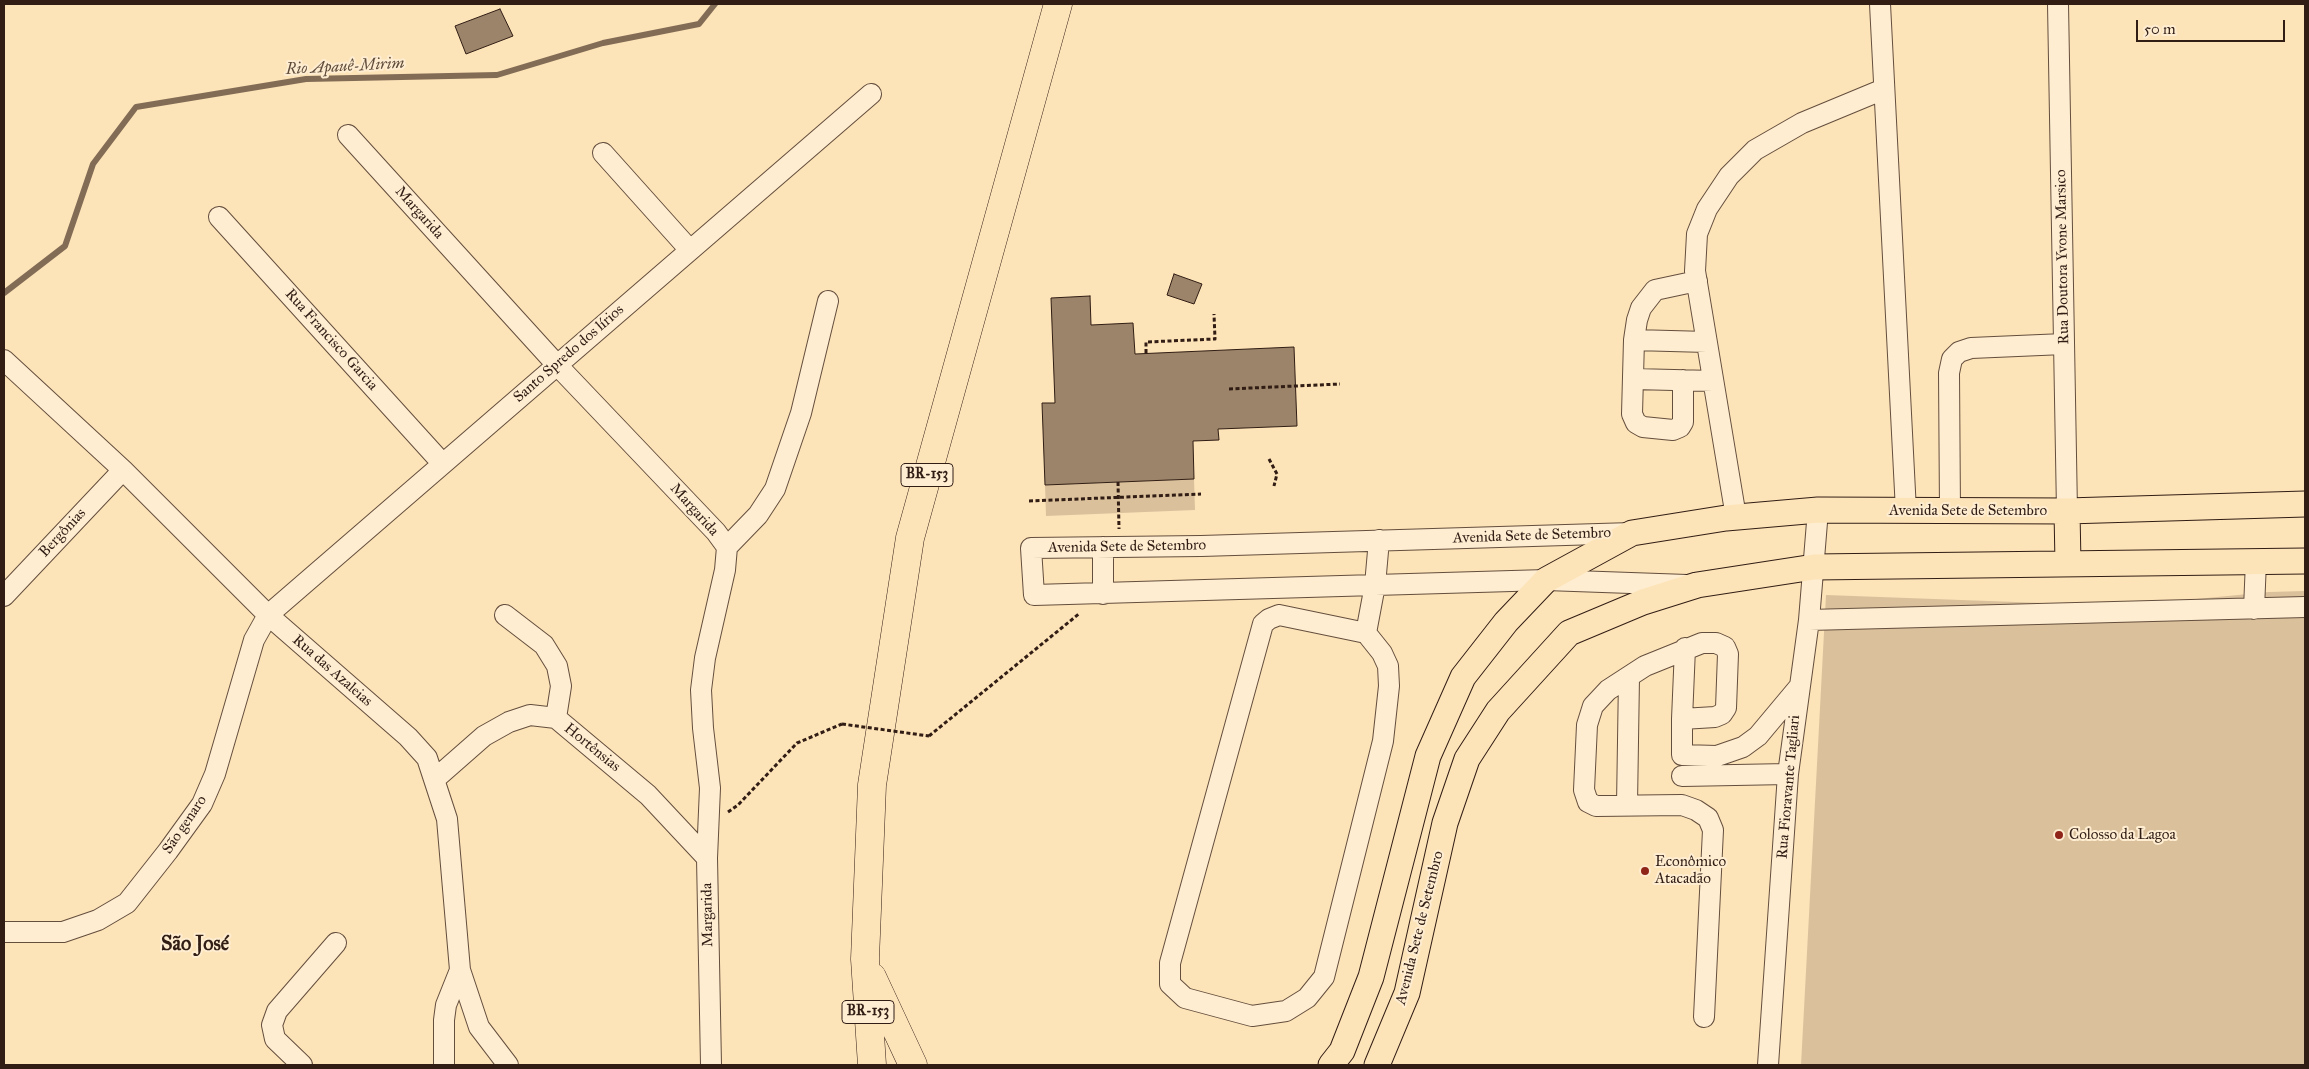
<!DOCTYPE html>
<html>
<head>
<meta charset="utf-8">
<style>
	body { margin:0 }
	#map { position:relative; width:2309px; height:1069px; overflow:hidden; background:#fde3b8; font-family:"IM FELL Great Primer",serif }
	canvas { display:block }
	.frame { position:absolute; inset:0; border:5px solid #311d14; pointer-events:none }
	.scale { position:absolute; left:2136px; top:20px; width:149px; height:22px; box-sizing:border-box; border:2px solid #311d14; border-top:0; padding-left:6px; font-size:15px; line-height:18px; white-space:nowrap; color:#311d14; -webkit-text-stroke:4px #feedd1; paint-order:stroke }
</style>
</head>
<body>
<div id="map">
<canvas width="2309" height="1069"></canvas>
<div class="frame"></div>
<div class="scale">50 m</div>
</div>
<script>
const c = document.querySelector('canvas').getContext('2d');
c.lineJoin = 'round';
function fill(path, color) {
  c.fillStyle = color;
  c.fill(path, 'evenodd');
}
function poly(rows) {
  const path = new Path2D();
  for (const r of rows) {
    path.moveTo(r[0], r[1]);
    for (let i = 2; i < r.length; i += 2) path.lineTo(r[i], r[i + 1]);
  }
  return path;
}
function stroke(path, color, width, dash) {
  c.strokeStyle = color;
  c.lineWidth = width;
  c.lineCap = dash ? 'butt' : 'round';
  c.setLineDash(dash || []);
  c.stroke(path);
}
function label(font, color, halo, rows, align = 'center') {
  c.font = font + ' "IM FELL Great Primer",serif';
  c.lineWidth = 4;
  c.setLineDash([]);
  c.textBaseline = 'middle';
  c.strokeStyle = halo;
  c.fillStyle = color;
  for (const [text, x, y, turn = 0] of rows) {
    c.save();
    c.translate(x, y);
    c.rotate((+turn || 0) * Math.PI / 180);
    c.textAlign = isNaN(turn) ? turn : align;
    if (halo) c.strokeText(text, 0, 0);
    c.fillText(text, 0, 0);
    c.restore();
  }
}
fill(poly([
	[1194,479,1195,510,1046,516,1045,485],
	[2305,591,2305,1065,1801,1065,1826,595,2124,606,2269,592]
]), '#dac19c');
stroke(poly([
	[4,293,65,246,93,164,136,107,306,79,497,75,603,43,699,24,715,4]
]), '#826c55', 6);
const building = poly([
	[500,9,513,36,466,54,455,26,500,9],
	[1174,274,1202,284,1194,304,1167,295,1174,274],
	[1090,296,1091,325,1133,323,1135,354,1294,347,1297,426,1218,429,1219,440,1193,441,1194,479,1045,485,1042,403,1055,403,1051,298,1090,296]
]);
fill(building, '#9b8469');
stroke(building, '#311d14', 1);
const minor = poly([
	[1880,4,1906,511],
	[2058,4,2067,511],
	[348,135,557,365,716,532,727,547,725,570,705,658,701,690,703,728,710,788,707,858,711,1065],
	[603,153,689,249],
	[219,217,442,463],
	[1634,340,1707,342],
	[4,360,123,470,268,615,408,737,427,758,447,819,460,970,479,1027,508,1065],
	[1634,379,1713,381],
	[1683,380,1683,422,1680,427,1673,430,1643,427,1636,423,1632,414,1634,340,1637,320,1641,308,1655,290,1697,281],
	[1950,511,1949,373,1952,359,1959,352,1971,348,2064,344],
	[1736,517,1695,271,1697,234,1707,209,1729,176,1755,150,1802,123,1884,89],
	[1632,533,1201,546,1031,548,1034,595,1546,580,1687,585],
	[727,547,758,515,775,489,801,413,828,301],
	[1103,547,1103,594],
	[4,596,123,470],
	[2254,609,2256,561],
	[505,615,544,645,557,666,561,686,556,718],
	[1279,615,1366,633,1382,653,1388,666,1389,686,1383,741,1324,977,1307,998,1286,1011,1252,1016,1185,998,1170,984,1170,963,1260,635,1263,624,1269,619,1279,615],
	[1809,620,2305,607],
	[1366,633,1375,585,1379,540],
	[1682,719,1685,648],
	[1682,776,1788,774],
	[435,779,484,736,509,722,530,715,556,718,648,795,707,858],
	[1627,805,1629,677],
	[4,932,63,932,98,920,127,903,168,851,202,804,215,774,254,640,268,615,871,94],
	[1704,1017,1713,830,1708,818,1696,810,1682,805,1596,806,1588,802,1584,790,1587,725,1593,706,1608,690,1645,666,1702,643,1716,643,1725,647,1728,654,1726,708,1722,714,1715,717,1682,719,1682,755,1717,756,1743,747,1758,736,1799,687],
	[302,1065,275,1039,272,1025,277,1011,336,943],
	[444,1065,444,1020,446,1005,460,970],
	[1768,1065,1788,774,1809,620,1818,510]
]);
const major = poly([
	[2067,511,2068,564],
	[1331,1065,1342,1051,1371,977,1428,756,1463,677,1506,622,1546,580,1632,533,1726,518,1818,510,2067,511,2305,504],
	[1377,1065,1407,993,1445,823,1467,759,1498,711,1569,633,1643,602,1697,585,1814,567,2305,561]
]);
const highway = poly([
	[872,977,913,1065],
	[872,1065,865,959,872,785,910,538,1058,4]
]);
stroke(minor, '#644e3d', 22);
stroke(major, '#311d14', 27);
stroke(highway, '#311d14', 29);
stroke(poly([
	[1146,353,1146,342,1215,339,1214,314],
	[1229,389,1340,384],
	[1269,459,1277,474,1274,486],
	[1118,482,1119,529],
	[1029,501,1201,494],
	[929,736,1080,613],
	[728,812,738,805,797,743,842,724]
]), '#311d14', 3, [4, 2.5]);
stroke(minor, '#feedd1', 20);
stroke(major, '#fde3b8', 25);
stroke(highway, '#fde3b8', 28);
stroke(poly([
	[842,724,929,736]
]), '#311d14', 3, [4, 2.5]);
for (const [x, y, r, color] of [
	[2059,835,5,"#8f2418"],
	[1645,871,5,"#8f2418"]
]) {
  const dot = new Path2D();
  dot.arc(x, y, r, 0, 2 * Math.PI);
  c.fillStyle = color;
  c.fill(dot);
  stroke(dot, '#feedd1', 2);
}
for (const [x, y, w] of [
	[927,475,52],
	[868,1012,52]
]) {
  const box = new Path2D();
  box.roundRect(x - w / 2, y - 11.5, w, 23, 4);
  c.fillStyle = '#feedd1';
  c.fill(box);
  stroke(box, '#311d14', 1);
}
label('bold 14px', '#311d14', null, [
	["BR-153",927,475],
	["BR-153",868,1012]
]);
label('15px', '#311d14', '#feedd1', [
	["Margarida",419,213,48],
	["Rua Doutora Yvone Marsico",2063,257,-91],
	["Rua Francisco Garcia",331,340,48],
	["Santo Spredo dos lírios",569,354,-41],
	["Margarida",694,510,48],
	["Avenida Sete de Setembro",1968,511],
	["Bergônias",63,533,-47],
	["Avenida Sete de Setembro",1532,536,-2],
	["Avenida Sete de Setembro",1127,547,-1],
	["Rua das Azaleias",332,671,41],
	["Hortênsias",592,748,39],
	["Rua Fioravante Tagliari",1789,787,-85],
	["São genaro",185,825,-56],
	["Margarida",708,915,-91],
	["Avenida Sete de Setembro",1420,928,-76]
]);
label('15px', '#311d14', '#feedd1', [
	["Colosso da Lagoa",2069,835],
	["Econômico",1655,862],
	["Atacadão",1655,879]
], 'left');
label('italic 16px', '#604b3a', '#feedd1', [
	["Rio Apauê-Mirim",345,67,-3]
]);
label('bold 20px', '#311d14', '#feedd1', [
	["São José",195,945]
]);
</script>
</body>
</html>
